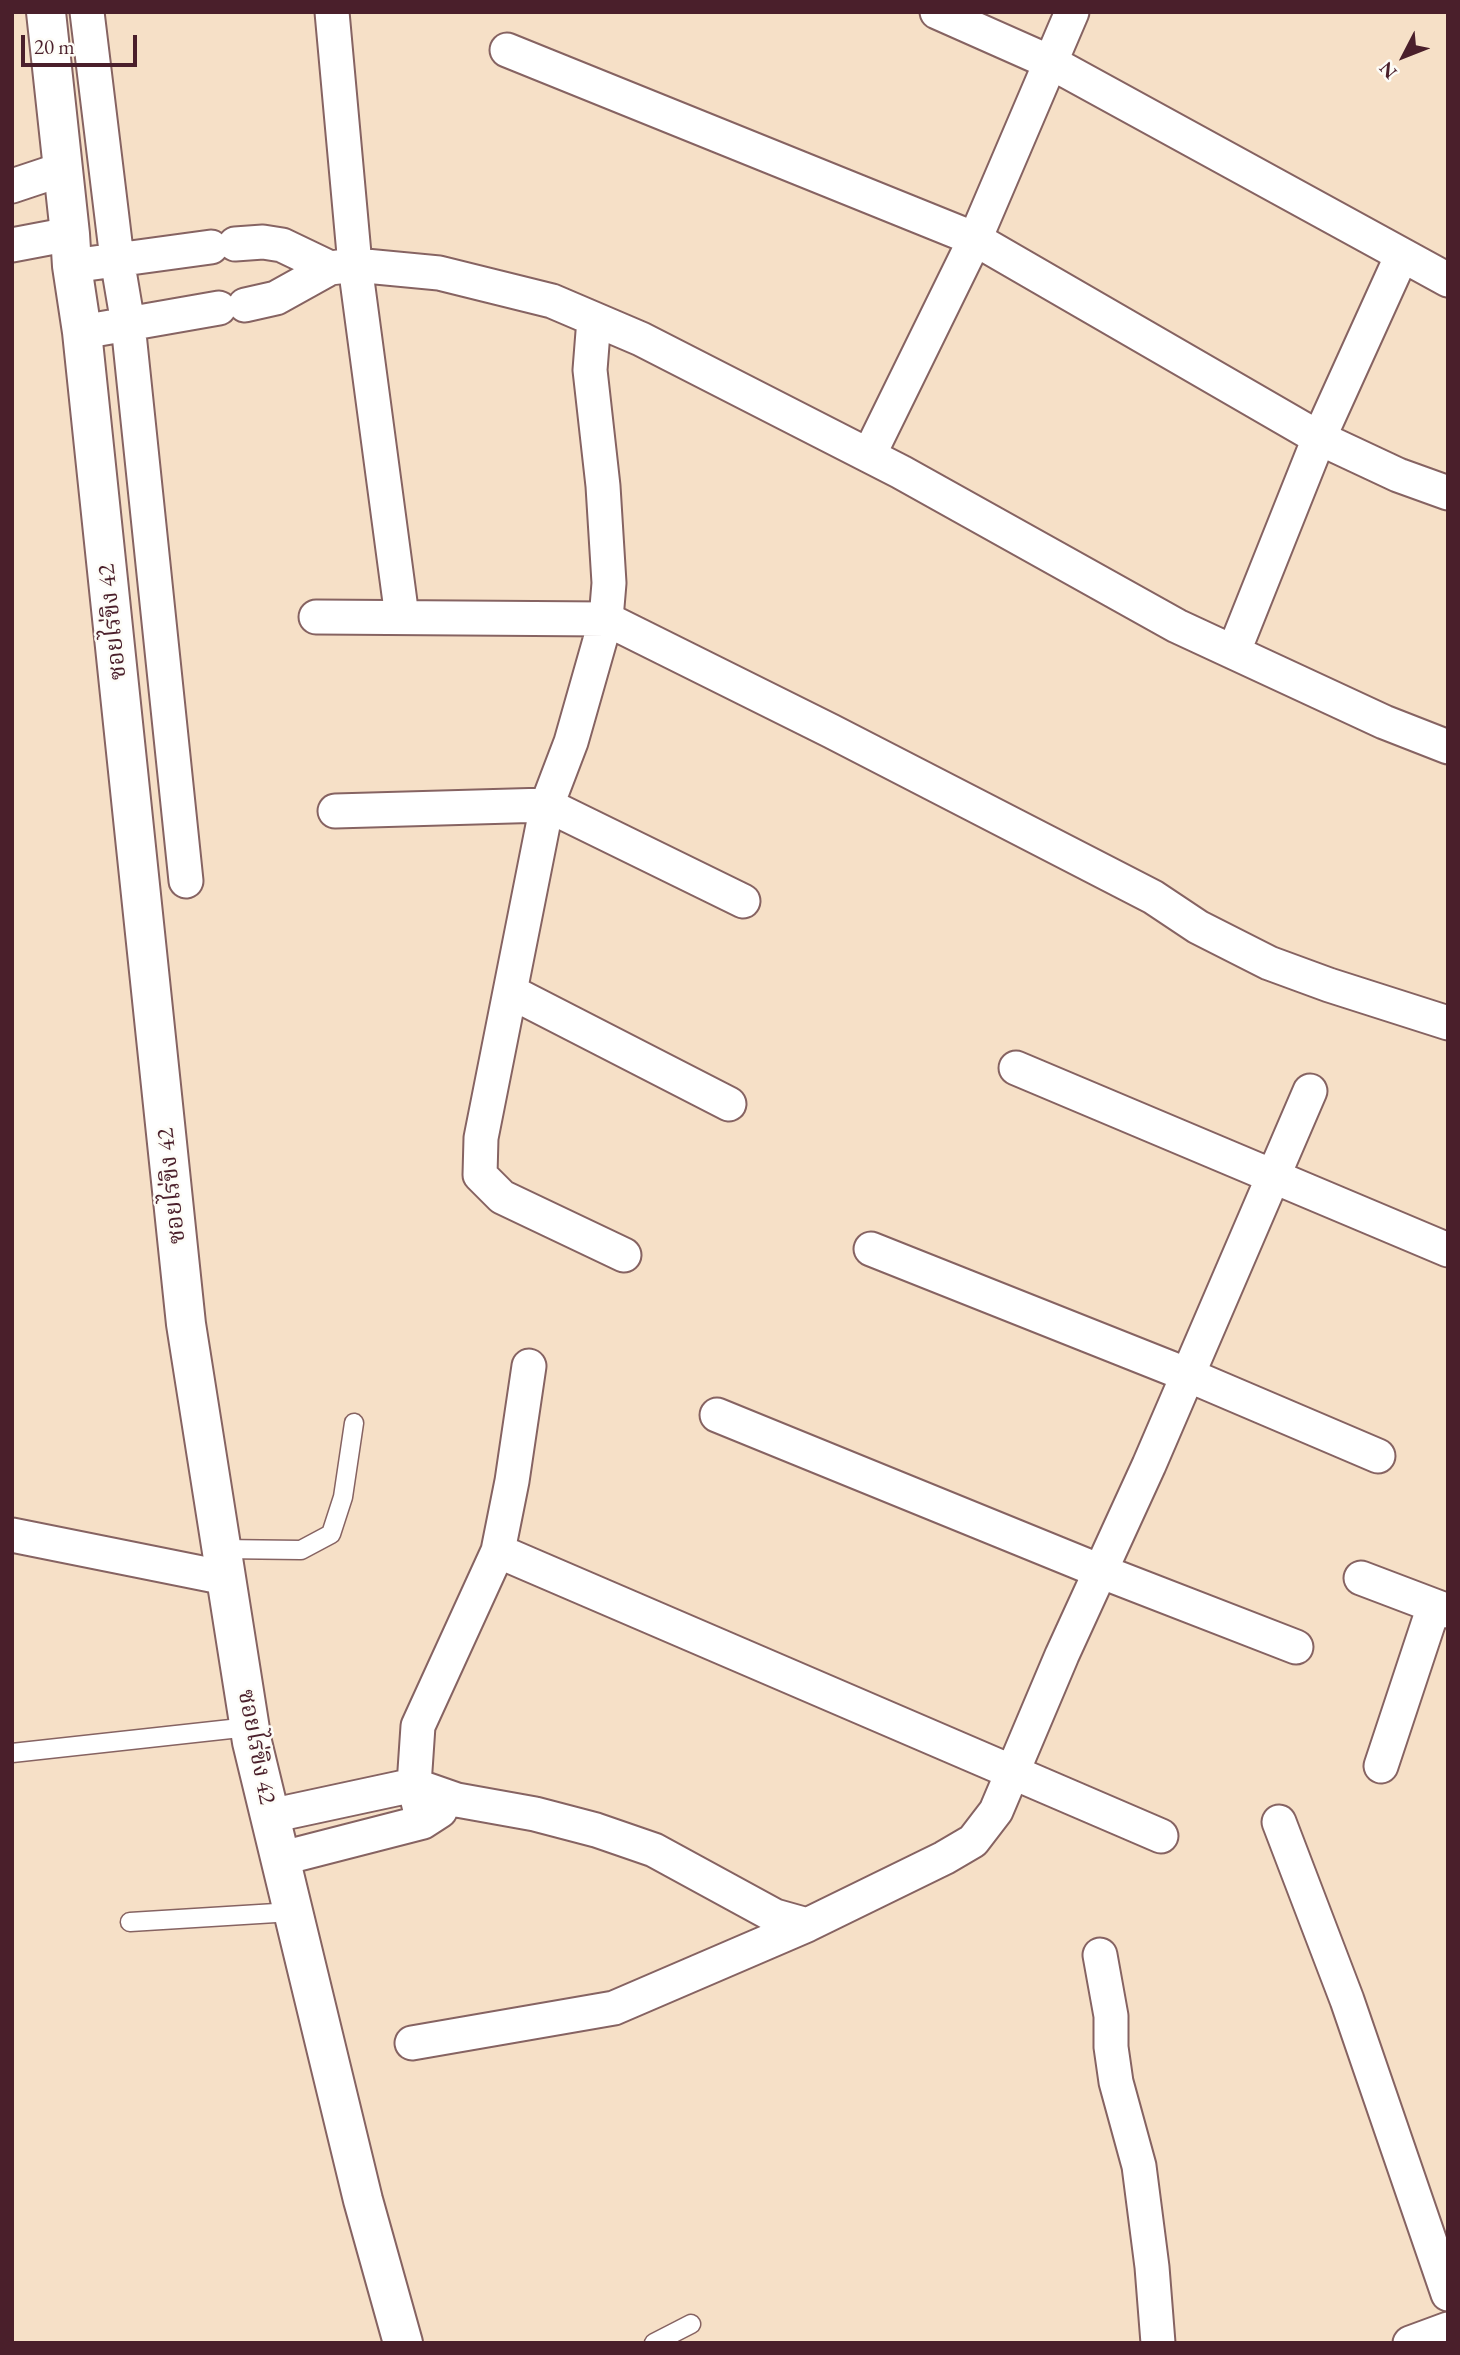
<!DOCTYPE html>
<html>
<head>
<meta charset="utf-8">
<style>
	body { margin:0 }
	#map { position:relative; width:1460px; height:2355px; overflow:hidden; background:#f6e0c7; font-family:"EB Garamond",serif }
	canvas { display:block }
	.frame { position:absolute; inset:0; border:14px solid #4a1f2b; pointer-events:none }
	.north { position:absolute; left:1369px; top:21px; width:70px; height:70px; -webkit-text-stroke:5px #fdfcf7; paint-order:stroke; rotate:228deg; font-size:19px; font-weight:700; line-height:28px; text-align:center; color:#4a1f2b }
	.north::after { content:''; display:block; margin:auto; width:24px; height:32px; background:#4a1f2b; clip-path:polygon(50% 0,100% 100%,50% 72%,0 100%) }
	.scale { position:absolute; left:21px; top:35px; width:116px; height:32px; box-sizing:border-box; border:4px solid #4a1f2b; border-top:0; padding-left:9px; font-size:21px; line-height:24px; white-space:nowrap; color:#4a1f2b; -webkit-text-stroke:5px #fdfcf7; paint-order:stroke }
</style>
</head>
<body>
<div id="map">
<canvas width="1460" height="2355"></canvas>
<div class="frame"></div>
<div class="north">N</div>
<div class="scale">20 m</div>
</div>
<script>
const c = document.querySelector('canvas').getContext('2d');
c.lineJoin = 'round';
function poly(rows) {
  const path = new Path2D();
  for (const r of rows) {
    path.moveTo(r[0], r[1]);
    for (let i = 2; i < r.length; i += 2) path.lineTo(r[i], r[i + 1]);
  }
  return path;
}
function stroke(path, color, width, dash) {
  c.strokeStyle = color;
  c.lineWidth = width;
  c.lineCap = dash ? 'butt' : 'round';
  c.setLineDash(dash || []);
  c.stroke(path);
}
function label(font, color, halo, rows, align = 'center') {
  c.font = font + ' "EB Garamond","Noto Serif Thai",serif';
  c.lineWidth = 5;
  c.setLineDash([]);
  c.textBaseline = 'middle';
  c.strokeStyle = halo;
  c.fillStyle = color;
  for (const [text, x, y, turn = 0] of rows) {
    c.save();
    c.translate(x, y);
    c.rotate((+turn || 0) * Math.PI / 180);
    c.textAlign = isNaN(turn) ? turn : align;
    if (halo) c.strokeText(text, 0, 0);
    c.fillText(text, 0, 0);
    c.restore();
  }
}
const service = poly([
	[221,1549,301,1550,331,1534,343,1497,354,1423],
	[12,1753,249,1727],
	[130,1922,292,1912],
	[654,2343,691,2324]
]);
const minor = poly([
	[87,12,117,259,128,324,186,881],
	[332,12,355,265,402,617],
	[937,12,1052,63,1448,280],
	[507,50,975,239,1319,438,1398,475,1448,493],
	[12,186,63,169],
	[235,244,263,242,282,245,330,268],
	[12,245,70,234],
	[72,266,211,247],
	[245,305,276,298,330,268,355,265,439,273,552,301,641,339,901,472,1177,626,1384,722,1448,747],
	[594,319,590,370,603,486,609,583,606,619,571,742,547,805,481,1138,480,1175,502,1197,624,1255],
	[82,332,219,308],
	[869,455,975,239,1072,12],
	[316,617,606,619,831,731,1153,897,1198,927,1269,963,1329,985,1448,1023],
	[1234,651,1319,438,1402,255],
	[335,811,547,805,743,901],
	[511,992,729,1104],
	[1016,1068,1448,1250],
	[871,1249,1188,1375,1378,1456],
	[717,1415,1100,1571,1296,1647],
	[12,1535,226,1578],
	[498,1551,1161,1836],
	[1361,1578,1448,1611],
	[1381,1766,1434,1606],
	[270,1816,414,1785,457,1800,535,1814,596,1830,654,1850,775,1916,807,1925,944,1858,973,1841,996,1811,1062,1655,1149,1465,1310,1091],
	[423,1822,414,1785,418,1726,498,1551,512,1481,529,1366],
	[1279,1822,1347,2000,1448,2294],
	[279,1859,423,1822,440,1811],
	[1100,1955,1111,2016,1111,2047,1116,2082,1139,2166,1152,2267,1158,2343],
	[412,2043,614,2008,807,1925],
	[1410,2343,1448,2329]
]);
const tertiary = poly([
	[46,12,70,234,72,266,82,332,186,1324,252,1742,363,2200,403,2343]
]);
stroke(service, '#866362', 21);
stroke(minor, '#866362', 37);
stroke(tertiary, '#866362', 42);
stroke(service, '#fff', 18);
stroke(minor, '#fff', 33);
stroke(tertiary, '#fff', 38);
label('24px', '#4a1f2b', '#fdfcf7', [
	["ซอยไร่ขิง 42",113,622,-96],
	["ซอยไร่ขิง 42",172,1186,-96],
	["ซอยไร่ขิง 42",256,1747,79]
]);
</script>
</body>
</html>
